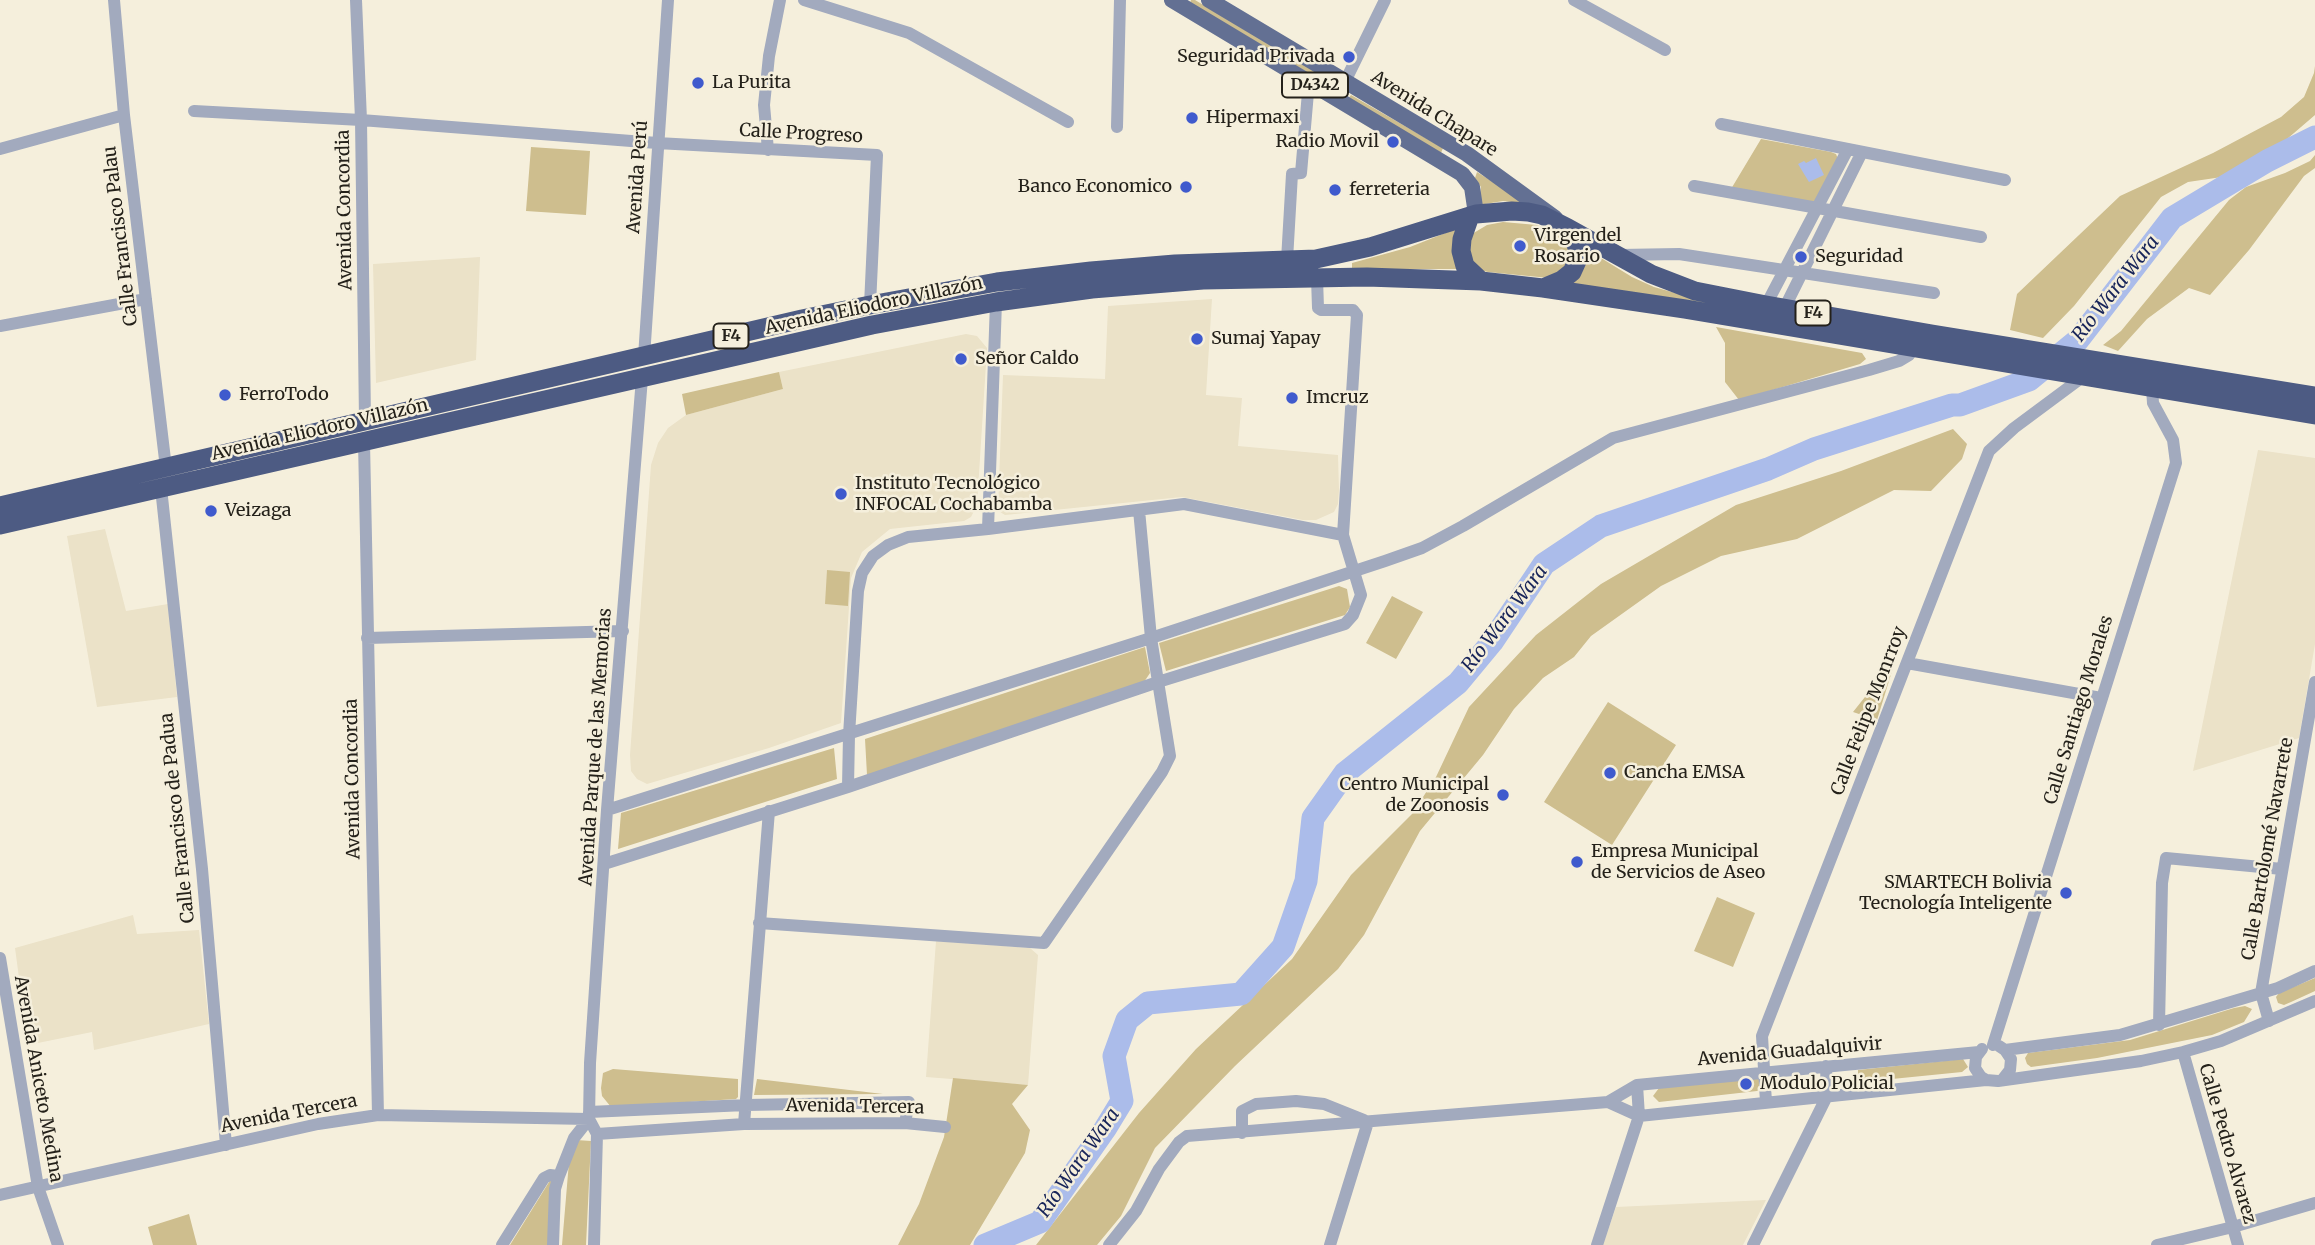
<!DOCTYPE html>
<html>
<head>
<meta charset="utf-8">
<style>
	body { margin:0 }
	canvas { display:block; background:#f5efdc }
</style>
</head>
<body>
<canvas width="2315" height="1245"></canvas>
<script>
const c = document.querySelector('canvas').getContext('2d');
c.lineJoin = 'round';
function fill(path, color) {
  c.fillStyle = color;
  c.fill(path, 'evenodd');
}
function poly(rows) {
  const path = new Path2D();
  for (const r of rows) {
    path.moveTo(r[0], r[1]);
    for (let i = 2; i < r.length; i += 2) path.lineTo(r[i], r[i + 1]);
  }
  return path;
}
function stroke(path, color, width, dash) {
  c.strokeStyle = color;
  c.lineWidth = width;
  c.lineCap = dash ? 'butt' : 'round';
  c.setLineDash(dash || []);
  c.stroke(path);
}
function label(font, color, halo, rows, align = 'center') {
  c.font = font + ' Merriweather,serif';
  c.lineWidth = 5;
  c.setLineDash([]);
  c.textBaseline = 'middle';
  c.strokeStyle = halo;
  c.fillStyle = color;
  for (const [text, x, y, turn = 0] of rows) {
    c.save();
    c.translate(x, y);
    c.rotate((+turn || 0) * Math.PI / 180);
    c.textAlign = isNaN(turn) ? turn : align;
    if (halo) c.strokeText(text, 0, 0);
    c.fillText(text, 0, 0);
    c.restore();
  }
}
fill(poly([
	[480,257,476,360,376,383,373,264],
	[1212,299,1206,395,1242,398,1238,446,1338,455,1339,490,1338,504,1334,512,1316,520,1303,520,1182,497,1005,515,1000,512,998,508,1003,375,1105,379,1108,306],
	[966,334,977,336,987,348,977,505,971,517,964,521,890,529,862,552,851,578,841,723,769,748,647,784,637,779,631,771,630,755,651,465,658,443,668,428,686,415,783,389,779,372],
	[2258,450,2315,458,2315,644,2299,738,2193,771],
	[105,529,126,611,168,604,177,697,97,707,67,536],
	[133,915,137,934,199,930,209,1024,94,1050,92,1032,28,1045,15,948],
	[936,941,1030,948,1038,955,1028,1085,926,1077],
	[1766,1200,1743,1245,1603,1245,1616,1207]
]), '#ebe2c8');
fill(poly([
	[1191,0,1195,0,1336,84,1334,88,1190,3],
	[2315,66,2315,115,2280,145,2253,163,2222,177,2188,182,2161,197,2074,306,2043,338,2010,330,2017,294,2120,196,2213,153,2281,117,2304,97,2314,73],
	[1351,95,1443,148,1441,153,1348,99],
	[1761,139,1831,152,1836,154,1838,159,1816,201,1811,202,1731,189],
	[531,147,590,151,586,215,526,211],
	[2315,155,2315,168,2304,176,2249,250,2210,295,2189,288,2147,319,2118,351,2103,345,2121,331,2229,200,2246,187,2285,173,2310,161],
	[1477,172,1528,204,1503,201,1479,205,1481,187,1475,178],
	[1503,222,1537,225,1562,234,1571,245,1565,269,1549,278,1488,272,1479,270,1469,258,1472,234,1487,225],
	[1458,228,1457,269,1352,269,1352,263,1410,247],
	[1588,250,1632,277,1654,287,1729,308,1572,284,1585,266],
	[1716,327,1862,353,1866,359,1860,364,1739,400,1725,382,1725,343],
	[779,372,783,389,686,415,682,394],
	[1953,429,1967,444,1962,459,1931,491,1894,490,1797,539,1721,556,1661,586,1591,636,1574,657,1543,678,1514,709,1483,755,1420,831,1364,935,1338,969,1235,1066,1155,1148,1121,1216,1097,1245,1036,1245,1139,1113,1196,1049,1292,959,1351,875,1412,814,1436,777,1469,707,1536,635,1601,584,1736,505,1841,471],
	[827,570,850,572,848,606,825,604],
	[1339,586,1347,589,1350,607,1345,615,1166,671,1159,643],
	[1392,596,1423,612,1396,659,1366,643],
	[1145,647,1150,673,1144,682,867,775,865,739],
	[1896,658,1877,720,1853,712],
	[1608,702,1676,745,1612,845,1544,802],
	[834,748,837,779,618,849,621,813],
	[1717,897,1755,913,1733,967,1694,951],
	[2315,978,2315,991,2291,1002,2284,1005,2278,1003,2276,997,2279,993],
	[2245,1006,2252,1009,2244,1022,2212,1035,2097,1058,2031,1067,2027,1064,2025,1058,2028,1053,2130,1040,2234,1008],
	[1963,1059,1968,1067,1962,1072,1862,1082,1858,1078,1858,1070],
	[613,1069,738,1079,738,1097,736,1099,611,1107,602,1096,601,1088,603,1073],
	[953,1078,1028,1085,1012,1104,1030,1130,1025,1153,970,1245,898,1245,919,1204,944,1137],
	[1760,1078,1760,1089,1757,1091,1659,1102,1653,1096,1659,1088],
	[757,1079,883,1094,754,1095],
	[576,1140,591,1141,586,1245,562,1245,570,1150],
	[554,1174,549,1245,510,1245],
	[189,1214,197,1245,153,1245,148,1227]
]), '#cebe8e');
fill(poly([
	[1816,158,1824,175,1809,182,1798,164,1804,161,1806,163]
]), '#abbcea');
stroke(poly([
	[985,1245,1040,1222,1105,1129,1122,1101,1114,1056,1127,1020,1148,1003,1241,994,1283,947,1306,881,1313,818,1345,773,1458,683,1492,642,1544,564,1601,526,1768,469,1814,449,1952,405,1960,405,2029,380,2078,340,2172,218,2267,161,2315,137]
]), '#abbcea', 23);
stroke(poly([
	[114,0,124,115,166,468],
	[356,0,361,120,365,420],
	[804,0,909,33,1068,122],
	[1574,0,1665,50],
	[1337,98,1385,0],
	[194,111,361,120,657,143,877,155,870,305],
	[1721,124,2005,180],
	[1117,127,1120,0],
	[0,149,124,115],
	[768,150,764,105,769,56,780,0],
	[1694,186,1981,237],
	[1619,255,1679,254,1934,293],
	[1287,260,1292,174,1301,173,1309,81],
	[1766,305,1848,149],
	[1784,309,1862,152],
	[0,326,146,299],
	[644,357,668,0],
	[364,442,378,1115],
	[161,488,202,869,226,1145],
	[988,529,996,302],
	[367,638,623,631],
	[1907,663,2101,698],
	[848,787,849,735,858,591,862,573,873,556,888,545,908,537,988,529,1184,504,1343,535],
	[607,810,1151,638,1385,561,1422,548,1463,526,1613,438,1869,370,1899,361,1909,355,1914,348],
	[604,864,848,787,1158,682,1345,624,1353,615,1361,595,1343,535,1357,315,1353,310,1321,310,1318,308,1317,278],
	[759,923,1044,943,1162,772,1170,756,1151,638,1139,510],
	[0,958,38,1187,58,1245],
	[2269,1021,2261,993,2315,682],
	[2159,1025,2162,883,2166,858,2282,869],
	[1993,1045,2176,463,2173,440,2153,403,2152,388],
	[1999,1046,2005,1050,2011,1059,2010,1070,2003,1079],
	[1982,1049,1976,1057,1975,1068,1981,1077,1986,1080],
	[2005,1050,2120,1035,2278,988,2315,971],
	[2183,1052,2238,1245],
	[1608,1102,1637,1085,1979,1052],
	[1766,1102,1762,1036,1989,451,2014,428,2084,376],
	[589,1112,746,1105,909,1102,905,1123],
	[744,1124,769,811],
	[1242,1133,1242,1111,1256,1104,1296,1101,1324,1104,1364,1120],
	[597,1134,744,1124,905,1123,945,1127],
	[0,1195,318,1124,378,1115,589,1119],
	[502,1245,544,1178,550,1175,559,1176],
	[553,1245,555,1189,559,1176,574,1138,589,1119],
	[594,1245,597,1134,589,1119,590,1063,607,810,642,378],
	[1109,1245,1136,1211,1159,1169,1179,1142,1187,1136,1608,1102,1639,1116,1986,1080,1998,1081,2141,1061,2183,1052,2221,1041,2315,1001],
	[1330,1245,1368,1122],
	[1597,1245,1639,1116,1637,1085],
	[1753,1245,1827,1096,1826,1066],
	[2157,1245,2233,1227,2315,1203]
]), '#a2aabe', 12);
stroke(poly([
	[1172,0,1462,174,1472,187,1476,214],
	[1209,0,1467,154,1555,218]
]), '#637093', 16);
stroke(poly([
	[1470,216,1462,239,1461,251,1465,266,1481,281],
	[1568,228,1651,274,1695,291,1766,305,1932,334,2315,396],
	[0,506,802,319,870,305,997,282,1091,271,1175,264,1316,259,1370,247,1476,214,1512,211,1528,212,1542,215,1568,228,1578,249,1577,261,1572,272,1562,280,1543,288],
	[0,525,872,325,996,302,1092,289,1203,280,1367,277,1481,281,1543,288,1685,309,2315,415]
]), '#4d5b83', 19);
for (const [x, y, r, color] of [
	[1349,57,7,"#3f5acd"],
	[698,83,7,"#3f5acd"],
	[1192,118,7,"#3f5acd"],
	[1393,142,7,"#3f5acd"],
	[1186,187,7,"#3f5acd"],
	[1335,190,7,"#3f5acd"],
	[1520,246,7,"#3f5acd"],
	[1801,257,7,"#3f5acd"],
	[1197,339,7,"#3f5acd"],
	[961,359,7,"#3f5acd"],
	[225,395,7,"#3f5acd"],
	[1292,398,7,"#3f5acd"],
	[841,494,7,"#3f5acd"],
	[211,511,7,"#3f5acd"],
	[1610,773,7,"#3f5acd"],
	[1503,795,7,"#3f5acd"],
	[1577,862,7,"#3f5acd"],
	[2066,893,7,"#3f5acd"],
	[1746,1084,7,"#3f5acd"]
]) {
  const dot = new Path2D();
  dot.arc(x, y, r, 0, 2 * Math.PI);
  c.fillStyle = color;
  c.fill(dot);
  stroke(dot, '#f5efdc', 2.5);
}
for (const [x, y, w] of [
	[1315,85,66],
	[1813,313,35],
	[731,336,35]
]) {
  const box = new Path2D();
  box.roundRect(x - w / 2, y - 12.5, w, 25, 5);
  c.fillStyle = '#f5efdc';
  c.fill(box);
  stroke(box, '#24211a', 2);
}
label('bold 16px', '#24211a', null, [
	["D4342",1315,85],
	["F4",1813,313],
	["F4",731,336]
]);
label('18px', '#24211a', '#f5efdc', [
	["Seguridad Privada",1335,57,"right"],
	["La Purita",712,83],
	["Hipermaxi",1206,118],
	["Radio Movil",1379,142,"right"],
	["Banco Economico",1172,187,"right"],
	["ferreteria",1349,190],
	["Virgen del",1534,236],
	["Rosario",1534,257],
	["Seguridad",1815,257],
	["Sumaj Yapay",1211,339],
	["Señor Caldo",975,359],
	["FerroTodo",239,395],
	["Imcruz",1306,398],
	["Instituto Tecnológico",855,484],
	["INFOCAL Cochabamba",855,505],
	["Veizaga",225,511],
	["Cancha EMSA",1624,773],
	["Centro Municipal",1489,785,"right"],
	["de Zoonosis",1489,806,"right"],
	["Empresa Municipal",1591,852],
	["de Servicios de Aseo",1591,873],
	["SMARTECH Bolivia",2052,883,"right"],
	["Tecnología Inteligente",2052,904,"right"],
	["Modulo Policial",1760,1084]
], 'left');
label('18px', '#24211a', '#f5efdc', [
	["Avenida Chapare",1434,114,32],
	["Calle Progreso",801,134,3],
	["Avenida Perú",638,177,-86],
	["Avenida Concordia",345,210,-91],
	["Calle Francisco Palau",121,236,-97],
	["Avenida Eliodoro Villazón",874,306,-12],
	["Avenida Eliodoro Villazón",320,430,-13],
	["Calle Santiago Morales",2079,710,-73],
	["Calle Felipe Monrroy",1869,711,-69],
	["Avenida Parque de las Memorias",596,747,-86],
	["Avenida Concordia",353,779,-91],
	["Calle Francisco de Padua",178,818,-96],
	["Calle Bartolomé Navarrete",2268,849,-80],
	["Avenida Guadalquivir",1790,1052,-5],
	["Avenida Aniceto Medina",38,1079,80],
	["Avenida Tercera",855,1107,1],
	["Avenida Tercera",289,1114,-11],
	["Calle Pedro Alvarez",2227,1144,74]
]);
label('italic 19px', '#172459', '#f5efdc', [
	["Río Wara Wara",2116,289,-52],
	["Río Wara Wara",1505,619,-53],
	["Río Wara Wara",1079,1163,-55]
]);
</script>
</body>
</html>
